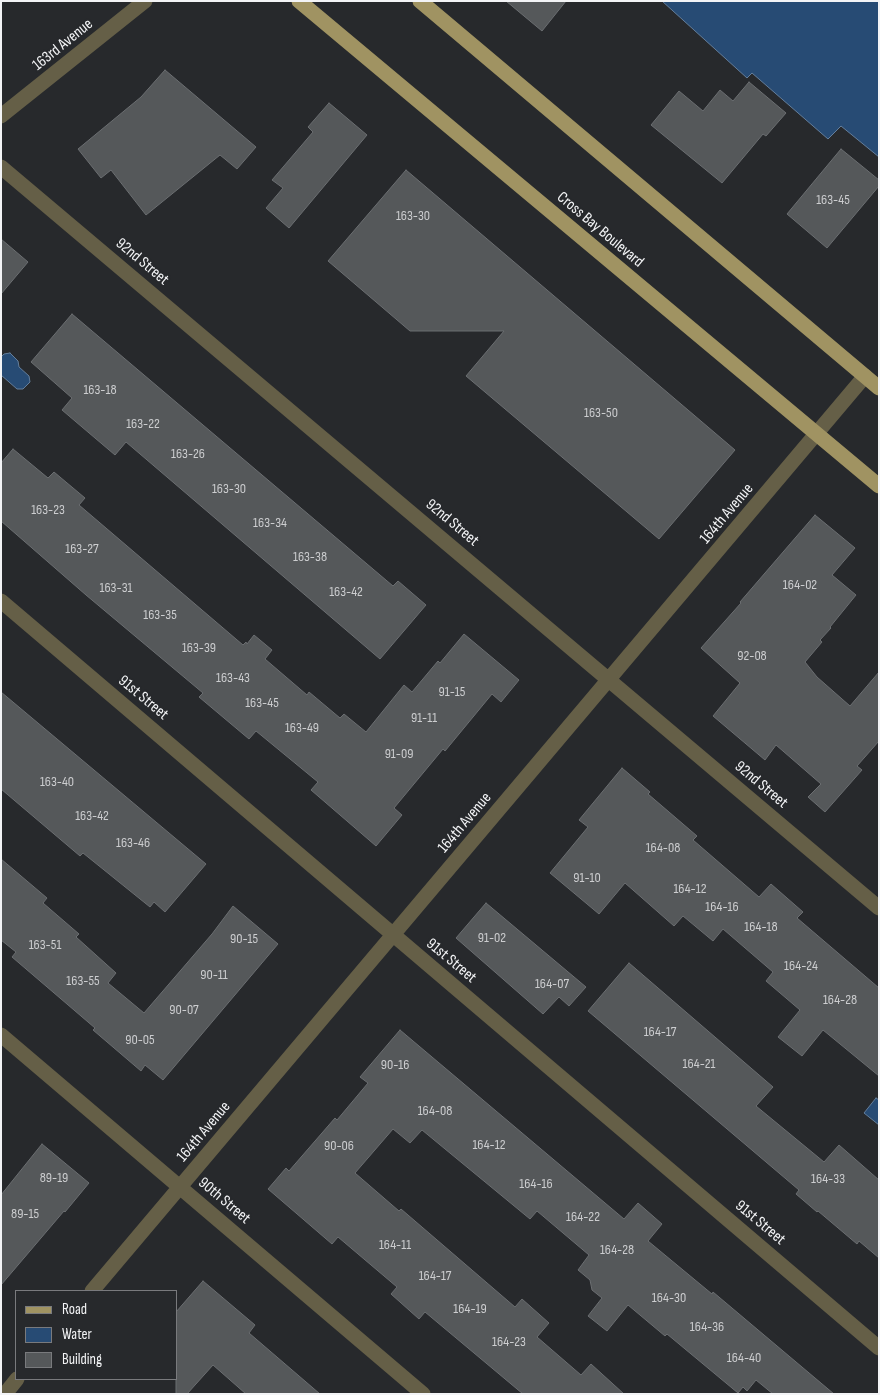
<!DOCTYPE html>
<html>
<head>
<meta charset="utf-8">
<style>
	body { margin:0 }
	#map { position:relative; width:880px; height:1395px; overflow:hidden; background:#27292c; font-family:"Sofia Sans Condensed",sans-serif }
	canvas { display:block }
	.frame { position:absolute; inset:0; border:2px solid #f3f4f6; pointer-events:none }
	.legend { position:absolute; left:15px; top:1290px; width:162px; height:90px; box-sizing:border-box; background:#27292c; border:1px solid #797a7d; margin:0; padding:6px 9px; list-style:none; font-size:15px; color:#f3f4f6 }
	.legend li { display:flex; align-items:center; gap:10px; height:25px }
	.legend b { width:25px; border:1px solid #797a7d }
</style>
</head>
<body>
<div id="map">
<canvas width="880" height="1395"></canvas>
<div class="frame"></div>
<ul class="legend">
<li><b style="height:6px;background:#a09362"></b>Road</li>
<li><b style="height:14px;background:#274b74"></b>Water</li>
<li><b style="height:14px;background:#55585a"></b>Building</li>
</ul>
</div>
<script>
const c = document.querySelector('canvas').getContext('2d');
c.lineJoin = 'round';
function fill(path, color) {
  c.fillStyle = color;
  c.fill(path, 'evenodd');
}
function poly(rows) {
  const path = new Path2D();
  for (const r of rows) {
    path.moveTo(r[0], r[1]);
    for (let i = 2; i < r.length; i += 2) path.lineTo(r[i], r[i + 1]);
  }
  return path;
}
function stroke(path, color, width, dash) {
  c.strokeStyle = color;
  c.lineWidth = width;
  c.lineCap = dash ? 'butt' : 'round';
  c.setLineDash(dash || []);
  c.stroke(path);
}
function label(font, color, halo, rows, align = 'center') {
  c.font = font + ' "Sofia Sans Condensed",sans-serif';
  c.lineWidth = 4;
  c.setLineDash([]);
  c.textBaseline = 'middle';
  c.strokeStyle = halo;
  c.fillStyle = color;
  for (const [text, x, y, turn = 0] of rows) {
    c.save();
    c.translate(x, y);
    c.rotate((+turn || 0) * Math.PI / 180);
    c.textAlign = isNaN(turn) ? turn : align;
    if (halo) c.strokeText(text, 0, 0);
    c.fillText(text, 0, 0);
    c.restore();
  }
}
const water = poly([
	[662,1,879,1,879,157,841,126,828,139,752,73,747,78,662,1],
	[10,353,18,361,19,367,29,376,30,382,23,389,17,389,1,375,1,357,4,354,10,353],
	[876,1098,879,1100,879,1125,864,1113,876,1098]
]);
fill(water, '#274b74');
stroke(water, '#647e9b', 1);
const building = poly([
	[506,1,566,1,542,31,506,1],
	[165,70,256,147,237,169,220,155,146,215,111,170,101,178,78,149,141,97,165,70],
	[749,82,786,113,766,136,763,134,722,183,651,125,679,91,703,111,720,90,733,101,749,82],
	[329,103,367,135,289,228,266,208,283,188,272,180,313,132,308,127,329,103],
	[841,149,879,180,879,186,827,248,787,214,841,149],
	[406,170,735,450,659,539,466,376,504,331,410,331,328,261,406,170],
	[1,239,28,262,1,294,1,239],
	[72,314,393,586,398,581,426,605,380,659,126,442,115,455,62,410,72,398,31,362,72,314],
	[13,449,48,478,54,472,85,498,79,505,243,645,246,642,247,644,254,635,272,650,265,659,307,695,309,692,340,718,344,714,366,732,404,685,412,692,438,661,440,663,464,634,519,680,501,702,492,694,445,751,443,749,394,808,402,815,376,846,311,790,318,782,256,731,249,739,199,697,203,693,86,595,1,521,1,463,13,449],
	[815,515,855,548,832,575,856,595,830,627,831,628,820,640,822,642,805,662,817,677,850,706,879,672,879,741,857,766,862,770,825,812,808,797,821,784,776,745,765,760,713,716,740,683,701,648,741,603,740,602,815,515],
	[1,692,206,864,165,912,154,902,150,907,83,853,80,856,1,789,1,692],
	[622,768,650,792,648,794,697,836,693,840,759,897,771,884,803,912,797,918,879,988,879,1076,823,1030,802,1056,778,1037,800,1010,766,981,773,972,723,929,713,941,683,916,674,926,625,883,599,914,550,873,588,827,579,820,622,768],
	[1,859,47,898,43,903,79,934,76,937,116,973,108,983,144,1013,212,934,233,906,278,944,163,1080,145,1065,141,1071,93,1030,95,1028,12,957,16,952,1,940,1,859],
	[486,903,586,987,569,1006,559,997,543,1014,456,938,486,903],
	[629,963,773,1087,756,1106,824,1162,839,1145,879,1180,879,1258,859,1241,857,1244,818,1211,817,1212,796,1194,799,1190,588,1011,629,963],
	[400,1030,624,1219,638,1203,662,1224,648,1241,712,1294,713,1292,834,1394,773,1394,756,1380,747,1391,743,1387,738,1393,667,1334,665,1336,628,1305,607,1331,588,1316,602,1298,592,1290,590,1280,578,1270,589,1255,537,1211,530,1219,422,1130,410,1143,393,1129,355,1173,399,1211,401,1209,515,1307,522,1299,549,1323,537,1337,581,1375,591,1364,624,1394,523,1394,425,1312,419,1319,391,1294,397,1287,338,1237,332,1244,268,1189,286,1168,289,1171,335,1118,337,1120,368,1083,360,1077,400,1030],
	[42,1144,89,1183,65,1212,64,1211,1,1285,1,1195,42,1144],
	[203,1281,255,1325,249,1333,320,1394,246,1394,213,1365,187,1394,176,1394,176,1312,203,1281]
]);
fill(building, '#55585a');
stroke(building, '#6b6e71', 1);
stroke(poly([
	[1,116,145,1],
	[1,167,879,908],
	[1,601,879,1348],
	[1,1035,423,1394],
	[92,1291,865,376],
	[5,1394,17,1379]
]), '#655f47', 15);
stroke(poly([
	[299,1,879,486],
	[420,1,879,388]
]), '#a09362', 15);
label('14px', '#cccdcf', null, [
	["163-45",833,200],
	["163-30",413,216],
	["163-18",100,390],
	["163-50",601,413],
	["163-22",143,424],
	["163-26",188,454],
	["163-30",229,489],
	["163-23",48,510],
	["163-34",270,523],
	["163-27",82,549],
	["163-38",310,557],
	["164-02",800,585],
	["163-31",116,588],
	["163-42",346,592],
	["163-35",160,615],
	["163-39",199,648],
	["92-08",752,656],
	["163-43",233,678],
	["91-15",452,692],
	["163-45",262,703],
	["91-11",424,718],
	["163-49",302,728],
	["91-09",399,754],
	["163-40",57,782],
	["163-42",92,816],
	["163-46",133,843],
	["164-08",663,848],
	["91-10",587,878],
	["164-12",690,889],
	["164-16",722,907],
	["164-18",761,927],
	["91-02",492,938],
	["90-15",244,939],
	["163-51",45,945],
	["164-24",801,966],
	["90-11",214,975],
	["163-55",83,981],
	["164-07",552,984],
	["164-28",840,1000],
	["90-07",184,1010],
	["164-17",660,1032],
	["90-05",140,1040],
	["164-21",699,1064],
	["90-16",395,1065],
	["164-08",435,1111],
	["164-12",489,1145],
	["90-06",339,1146],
	["89-19",54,1178],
	["164-33",828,1179],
	["164-16",536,1184],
	["89-15",25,1214],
	["164-22",583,1217],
	["164-11",395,1245],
	["164-28",617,1250],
	["164-17",435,1276],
	["164-30",669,1298],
	["164-19",470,1309],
	["164-36",707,1327],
	["164-23",509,1342],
	["164-40",744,1358]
]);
label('16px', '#f3f4f6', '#27292c', [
	["163rd Avenue",63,45,-39],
	["Cross Bay Boulevard",600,230,40],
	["92nd Street",142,262,40],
	["164th Avenue",727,514,-50],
	["92nd Street",452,523,40],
	["91st Street",143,698,40],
	["92nd Street",761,785,40],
	["164th Avenue",465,823,-50],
	["91st Street",451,961,40],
	["164th Avenue",204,1132,-50],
	["90th Street",224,1201,40],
	["91st Street",760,1223,40]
]);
</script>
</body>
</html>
